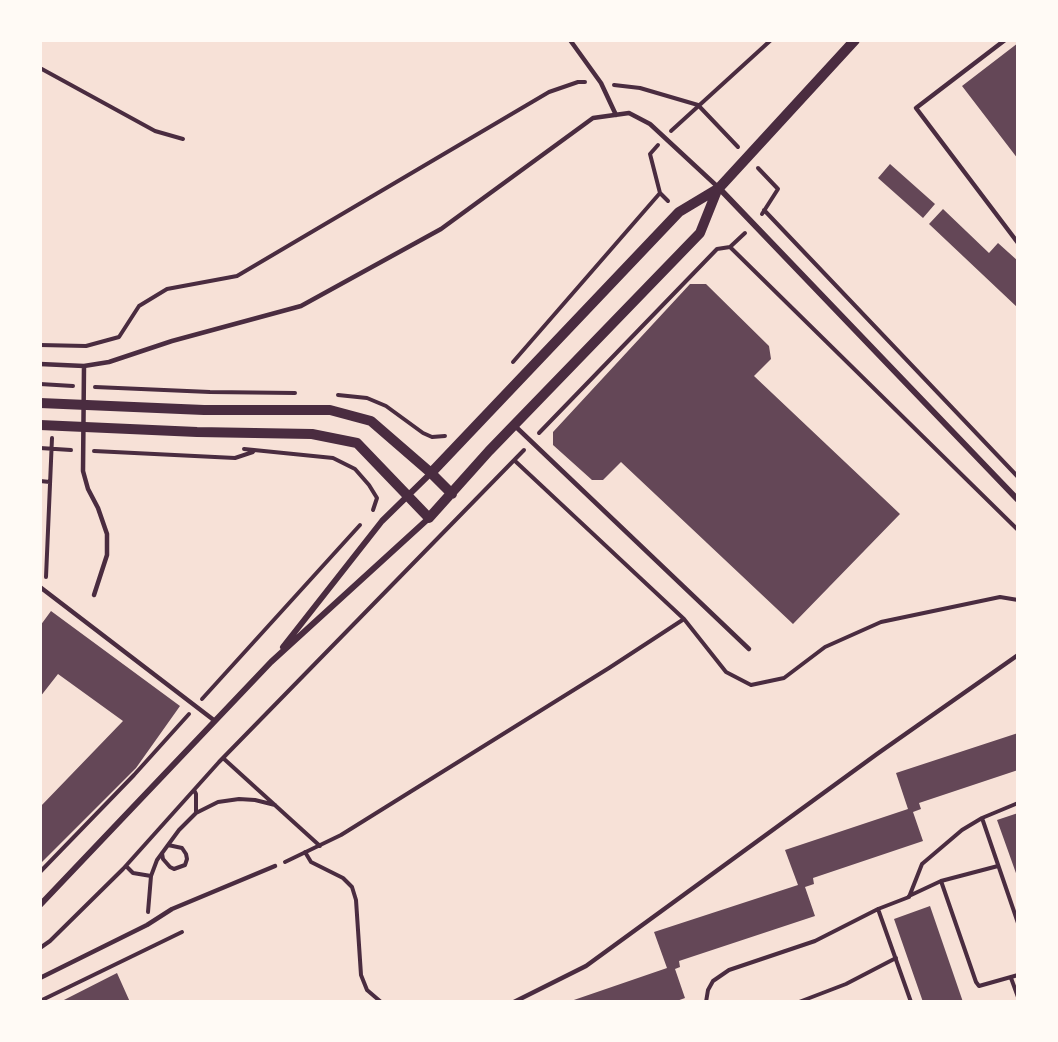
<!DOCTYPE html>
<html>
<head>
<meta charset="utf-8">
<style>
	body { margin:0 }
	#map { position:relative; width:1058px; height:1042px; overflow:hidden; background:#f7e1d7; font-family:"Varela Round",sans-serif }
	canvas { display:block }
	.frame { position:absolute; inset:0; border:42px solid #fffaf5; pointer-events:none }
</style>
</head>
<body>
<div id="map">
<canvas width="1058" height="1042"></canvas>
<div class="frame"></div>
</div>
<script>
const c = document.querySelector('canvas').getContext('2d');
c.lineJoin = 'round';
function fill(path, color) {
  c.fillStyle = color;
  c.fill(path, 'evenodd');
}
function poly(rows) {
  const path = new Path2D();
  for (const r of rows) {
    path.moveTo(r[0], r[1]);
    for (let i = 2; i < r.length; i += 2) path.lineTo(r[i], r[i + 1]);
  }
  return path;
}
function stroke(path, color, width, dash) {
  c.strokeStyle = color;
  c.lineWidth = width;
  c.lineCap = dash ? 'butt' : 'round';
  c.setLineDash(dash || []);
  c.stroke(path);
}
fill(poly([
	[1018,43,1018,159,962,86],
	[890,164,935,204,923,218,878,178],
	[943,209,989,253,998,243,1018,261,1018,308,929,224],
	[690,284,706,284,769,346,771,359,754,376,900,514,793,624,621,462,603,480,592,480,553,445,553,432],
	[51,611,180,706,136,768,40,864,40,807,123,721,58,674,40,697,40,626],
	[1018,733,1018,770,919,803,921,809,913,812,923,841,813,878,814,884,805,887,815,916,679,961,680,967,675,969,685,998,674,1002,568,1002,667,968,654,932,798,885,785,850,908,809,896,773],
	[1018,813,1018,876,1017,876,997,820],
	[930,906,963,1002,923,1002,894,919],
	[117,973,130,1002,60,1002]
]), '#644757');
stroke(poly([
	[40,68,155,131,183,139],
	[614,85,640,88,698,105,738,147],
	[671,131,771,40],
	[658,145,650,154,660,193,668,201],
	[758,168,778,189,762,214],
	[764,210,1018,477],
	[730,247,1018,530],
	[40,345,86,346,119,337,139,306,167,289,237,276,549,92,578,82,585,82],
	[513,362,660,193],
	[40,384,73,386],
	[95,387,210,392,295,393],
	[338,395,367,398,386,406,423,433,432,437,445,436],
	[539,433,717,249,730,247,745,233],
	[40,448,71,450],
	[244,449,333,458,355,469,369,485,377,498,373,510],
	[94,451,235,458,253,452],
	[514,460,684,619,726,672,751,685,784,678,825,647,881,622,1000,597,1018,600],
	[40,481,50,482],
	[46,577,52,438],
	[202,699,360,525],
	[223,758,320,846],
	[194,790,196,794,196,813],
	[982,818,1018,803],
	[305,852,311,862,343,878,352,887,356,900,361,975,367,990,381,1002],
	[162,853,163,859,170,867,174,869,185,865,187,859,186,854,182,848,168,845],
	[285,862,341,835,609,668,684,619],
	[126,866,133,873,151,876],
	[40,872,134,775,189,714],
	[941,881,976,982,979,986,1018,975],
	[909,896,941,881,998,866],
	[878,909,911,1002],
	[148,912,151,876,157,860,179,830,196,813,218,802,239,799,255,800,275,805],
	[40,948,50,941,123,869,219,762,524,450],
	[1011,978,1018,997],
	[40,1001,182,932],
	[706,1002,708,990,713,981,729,970,815,941,878,909,909,897,922,864,962,830,982,818,1018,923],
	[799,1002,846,984,896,958]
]), '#4a2c40', 4);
stroke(poly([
	[570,40,601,83,616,115],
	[1005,40,916,108,1018,243],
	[40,364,84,366,109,362,172,341,301,306,441,229,593,118,629,113,650,124,719,188],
	[84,366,83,471,88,489,98,508,107,534,107,555,94,595],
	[514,425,749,649],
	[40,587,215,721],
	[40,978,147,925,172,909,275,866],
	[514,1002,586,966,877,754,1018,655]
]), '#4a2c40', 4.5);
stroke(poly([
	[719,188,1018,500],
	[283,647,382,521,431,473],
	[40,905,271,662,429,518]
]), '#4a2c40', 6);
stroke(poly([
	[40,403,204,410,330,410,371,421,431,473,679,212,719,188,855,40],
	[40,425,197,432,312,434,357,443,429,518,489,451,700,233,718,188],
	[431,473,452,494]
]), '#4a2c40', 10);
</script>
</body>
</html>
